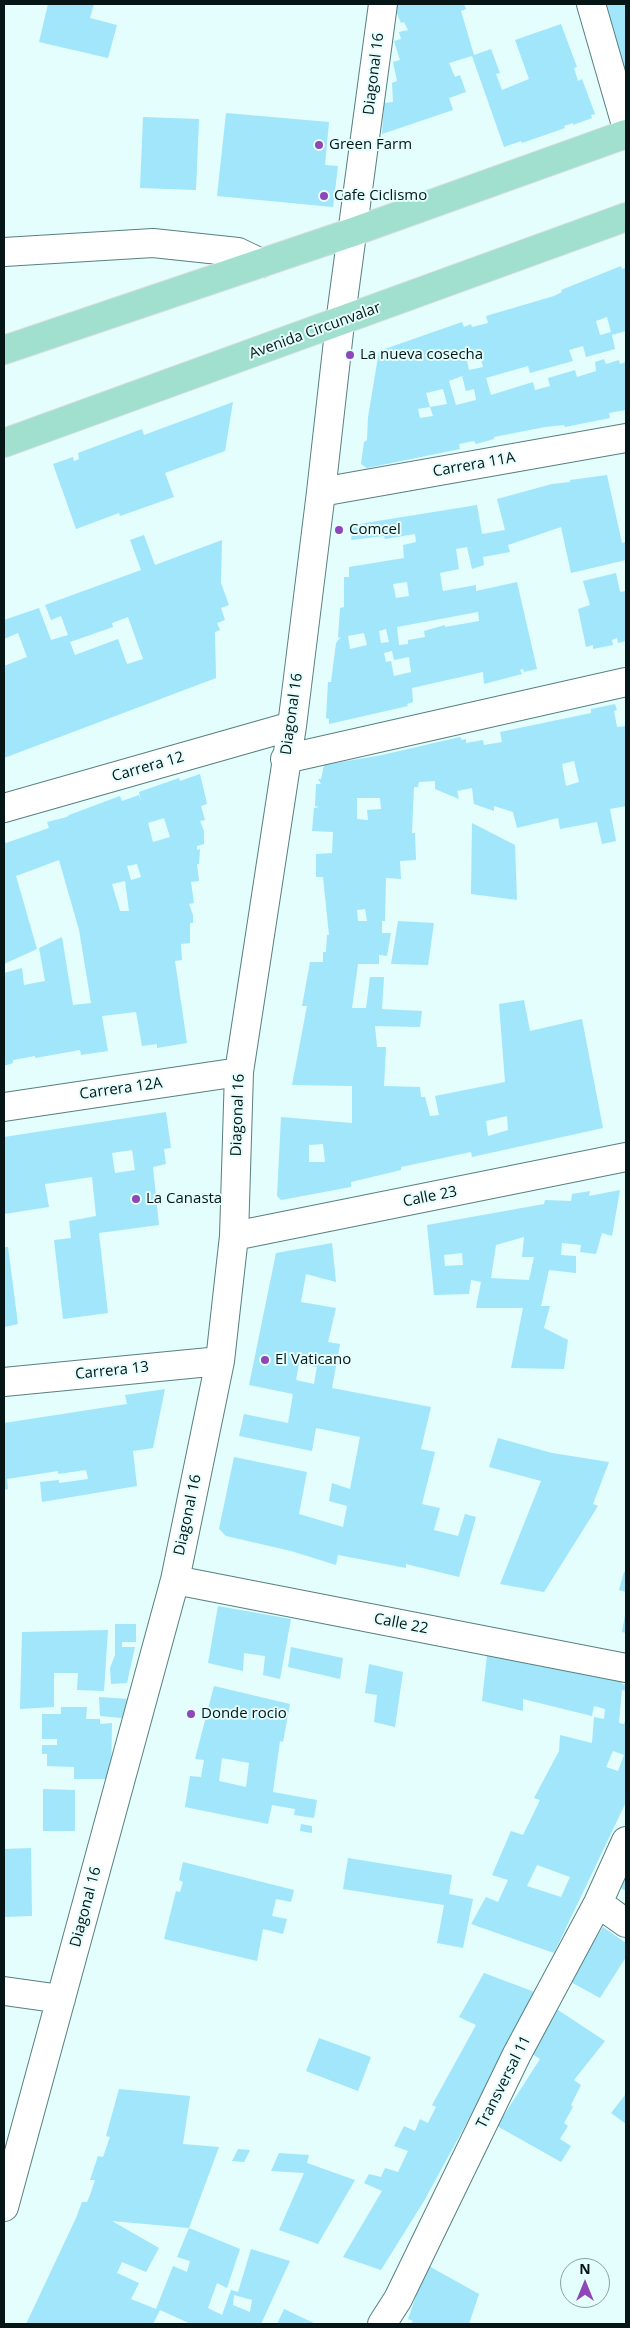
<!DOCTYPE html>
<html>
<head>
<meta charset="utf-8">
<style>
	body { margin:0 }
	#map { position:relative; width:630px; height:2328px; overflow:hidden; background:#e4fdfd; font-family:"Open Sans",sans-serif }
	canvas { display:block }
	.frame { position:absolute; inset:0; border:5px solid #061616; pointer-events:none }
	.north { position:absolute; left:560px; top:2258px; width:50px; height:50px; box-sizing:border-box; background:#e4fdfd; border:1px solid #8ba1a1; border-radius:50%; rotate:0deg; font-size:14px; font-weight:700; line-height:20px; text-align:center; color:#061616 }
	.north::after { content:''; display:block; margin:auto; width:18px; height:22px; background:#8e46b9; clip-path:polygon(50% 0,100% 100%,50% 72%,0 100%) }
</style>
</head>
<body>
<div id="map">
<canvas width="630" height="2328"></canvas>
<div class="frame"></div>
<div class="north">N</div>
</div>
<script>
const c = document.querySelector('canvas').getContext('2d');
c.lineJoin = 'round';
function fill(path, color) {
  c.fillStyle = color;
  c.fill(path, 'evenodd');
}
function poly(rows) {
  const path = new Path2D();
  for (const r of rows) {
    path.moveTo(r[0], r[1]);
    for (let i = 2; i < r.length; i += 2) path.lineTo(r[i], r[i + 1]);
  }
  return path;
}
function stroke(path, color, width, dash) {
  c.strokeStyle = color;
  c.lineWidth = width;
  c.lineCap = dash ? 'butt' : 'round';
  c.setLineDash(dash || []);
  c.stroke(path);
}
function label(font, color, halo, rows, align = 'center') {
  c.font = font + ' "Open Sans",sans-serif';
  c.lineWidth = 4;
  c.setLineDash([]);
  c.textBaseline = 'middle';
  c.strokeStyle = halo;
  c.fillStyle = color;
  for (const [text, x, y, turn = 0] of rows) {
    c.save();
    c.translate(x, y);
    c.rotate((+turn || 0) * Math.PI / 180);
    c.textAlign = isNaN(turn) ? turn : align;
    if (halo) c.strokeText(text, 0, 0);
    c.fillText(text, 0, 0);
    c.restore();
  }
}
fill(poly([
	[48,4,94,4,90,18,117,25,108,58,39,42],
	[393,4,464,4,466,9,461,11,474,55,491,49,500,73,496,74,502,90,529,79,515,40,561,24,577,67,574,68,578,81,582,79,595,114,591,115,592,118,573,125,573,123,564,126,565,128,522,143,521,141,504,147,472,56,449,63,455,77,460,75,466,92,449,98,453,110,382,134,384,103,393,102,392,83,397,81,393,62,400,60,394,41,401,39,399,32,408,30,404,22,401,23],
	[606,4,626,4,626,93,606,15,609,15],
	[226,113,329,122,325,165,338,166,333,207,217,196],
	[143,117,199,119,196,190,140,188],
	[621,266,622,269,626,268,626,331,612,335,615,349,586,357,583,346,569,350,573,361,530,373,528,366,486,378,491,395,533,382,535,390,550,386,548,378,575,370,577,377,596,371,595,362,604,359,606,364,619,360,620,364,626,362,626,410,609,413,610,418,565,427,564,425,545,427,494,437,494,439,476,444,474,441,459,444,460,449,367,468,361,464,364,442,367,440,368,417,379,351,462,322,464,327,471,324,472,327,488,323,486,316,554,296,562,292,561,290],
	[607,317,611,332,600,335,596,321],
	[480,356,483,367,469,370,467,361],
	[462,376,466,391,474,389,476,400,456,405,449,381],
	[443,389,447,404,430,407,433,416,420,418,418,409,430,407,426,393],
	[233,402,225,451,165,473,174,497,120,516,119,513,76,529,53,464,73,457,74,461,79,459,78,453,142,429,144,435],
	[607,475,622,543,626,542,626,560,571,573,561,527,508,545,510,552,483,557,484,565,472,569,467,547,456,549,459,569,440,573,443,591,476,585,476,591,517,582,537,669,524,672,523,669,520,670,522,674,484,684,483,672,412,688,413,702,407,704,408,706,329,724,329,719,326,718,328,682,331,682,336,643,341,637,338,638,340,608,344,607,344,577,349,577,349,567,404,558,403,545,416,542,415,534,385,539,384,536,351,540,353,525,477,505,482,534,505,530,497,499,552,484,570,482,570,480],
	[407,582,409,596,396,598,393,584],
	[478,612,479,621,445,627,445,625,424,631,425,637,408,640,408,644,399,645,397,627],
	[386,629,389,642,381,643,379,631],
	[364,633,367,645,350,649,348,636],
	[392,651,394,660,409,657,411,672,394,676,391,661,386,662,384,653],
	[144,535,155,565,222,540,221,583,229,605,221,608,225,620,217,623,220,630,215,632,216,678,4,758,4,666,27,657,18,633,4,639,4,620,39,608,51,640,68,635,61,616,51,620,45,605,141,570,130,540],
	[128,617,143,659,127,664,118,639,75,655,70,642,113,627,112,623],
	[616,573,620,592,626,591,626,641,618,643,617,638,612,640,613,645,593,649,593,645,586,647,578,609,590,605,583,581],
	[615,704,617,710,614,711,617,727,626,726,626,806,610,809,616,841,602,844,597,822,560,829,558,818,517,828,513,812,494,806,494,811,474,804,472,788,457,791,459,799,435,789,435,781,419,782,418,787,414,787,412,833,415,833,416,860,400,861,401,879,386,878,385,921,382,921,382,933,391,933,387,956,379,955,379,964,358,964,352,1008,366,1008,370,977,384,977,382,1009,422,1011,420,1027,375,1026,377,1047,386,1047,384,1086,420,1087,421,1097,425,1097,430,1116,439,1115,435,1096,505,1082,499,1004,524,1000,530,1031,582,1019,603,1128,472,1157,471,1152,401,1167,401,1170,351,1182,351,1187,281,1200,277,1196,281,1117,352,1123,352,1086,292,1085,307,1006,302,1006,310,962,323,962,323,952,326,952,327,935,329,935,323,877,316,877,316,854,332,853,333,832,312,831,314,808,319,807,315,806,316,784,321,784,318,779,321,779,324,765,382,755,460,737,462,740,466,739,466,743,483,740,484,745,502,742,500,732,591,713,591,709],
	[574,761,579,782,566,786,562,764],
	[357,798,380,798,381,809,367,810,368,820,357,819],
	[365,909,367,921,358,921,357,910],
	[507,1116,508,1130,488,1136,486,1121],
	[323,1144,325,1162,309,1162,309,1145],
	[200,774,207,804,201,806,205,820,200,821,204,831,204,844,197,846,197,850,200,849,199,864,197,864,199,881,191,882,194,903,189,904,193,915,193,923,190,923,190,943,181,944,182,960,175,961,187,1043,157,1048,157,1044,142,1046,136,1012,102,1016,108,1051,81,1055,80,1050,35,1058,35,1056,13,1060,13,1063,4,1066,4,973,22,968,24,985,45,981,39,948,62,937,73,1005,91,1003,79,930,59,860,16,876,37,949,4,964,4,840,6,843,49,828,47,822,67,817,69,815,120,796,122,801,139,795,141,801,139,792,179,778,180,781],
	[164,818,170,837,153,842,148,823],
	[137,864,141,877,131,880,127,866],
	[125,881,129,911,120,911,112,884],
	[472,823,515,845,517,900,471,894],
	[398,921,434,923,428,965,391,964],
	[166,1112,171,1148,164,1149,166,1164,153,1167,159,1225,99,1233,108,1313,63,1319,54,1240,71,1238,69,1221,96,1216,92,1177,45,1184,49,1207,4,1214,4,1137],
	[132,1150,135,1170,115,1173,112,1153],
	[620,1190,612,1236,602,1233,596,1254,580,1252,581,1245,562,1243,561,1255,576,1256,576,1273,549,1270,541,1306,550,1306,544,1328,568,1340,564,1369,511,1368,523,1308,476,1308,481,1282,471,1280,469,1294,434,1295,427,1225,544,1204,545,1200,571,1201,572,1194,590,1191,589,1196],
	[524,1237,522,1257,534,1257,529,1280,491,1278,496,1245],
	[462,1253,463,1265,445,1266,444,1255],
	[332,1243,336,1282,306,1274,301,1302,336,1308,328,1342,340,1344,332,1388,431,1407,421,1449,435,1452,422,1504,440,1508,434,1530,458,1536,465,1514,476,1517,459,1577,406,1564,406,1568,338,1555,336,1565,291,1551,226,1536,219,1529,234,1457,307,1472,299,1514,343,1527,347,1506,329,1501,332,1483,350,1489,360,1437,316,1428,312,1451,239,1436,244,1414,288,1423,293,1394,249,1385,276,1253],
	[299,1364,317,1367,314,1384,296,1380],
	[4,1247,8,1247,18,1324,4,1327],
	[165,1389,153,1448,133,1451,137,1486,42,1502,40,1482,59,1480,59,1483,88,1479,86,1470,58,1474,58,1471,7,1479,8,1489,4,1490,4,1423,127,1404,125,1395],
	[498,1438,552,1453,609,1462,593,1504,598,1506,544,1592,500,1584,541,1481,489,1467],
	[624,1572,626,1572,626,1592,619,1590],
	[218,1606,291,1619,280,1679,263,1675,265,1656,244,1653,243,1671,208,1663],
	[625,1615,626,1616,626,1633,622,1632],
	[115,1624,136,1624,136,1642,122,1642,122,1647,135,1647,127,1683,111,1684,110,1668,115,1655],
	[108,1630,104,1691,77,1690,78,1673,54,1673,54,1707,20,1709,22,1632],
	[488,1646,622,1680,622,1684,626,1685,626,1691,622,1690,619,1723,624,1724,626,1719,626,1802,554,1953,471,1924,486,1897,498,1902,508,1880,492,1875,511,1831,523,1835,540,1800,534,1798,559,1751,560,1735,592,1743,594,1717,604,1719,605,1709,594,1706,592,1716,523,1699,523,1711,482,1701],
	[613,1751,624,1755,618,1771,606,1767],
	[537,1865,570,1877,561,1897,527,1886],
	[291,1647,343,1658,340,1679,288,1667],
	[369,1664,403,1672,395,1727,374,1722,377,1695,365,1693],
	[214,1686,290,1704,283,1742,280,1741,273,1792,317,1800,314,1818,294,1815,295,1809,272,1805,268,1824,185,1807,190,1776,201,1777,204,1760,195,1759],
	[222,1758,249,1763,246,1787,219,1781],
	[99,1697,129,1699,133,1719,100,1716],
	[61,1707,87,1707,86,1719,100,1719,100,1724,112,1723,111,1779,74,1779,74,1767,47,1766,47,1754,42,1754,42,1745,57,1745,57,1739,42,1739,42,1714,61,1714],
	[43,1789,75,1790,75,1831,43,1831],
	[301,1824,312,1826,312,1833,300,1831],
	[31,1848,32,1916,4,1917,4,1849],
	[348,1858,452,1875,449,1894,473,1899,463,1948,437,1943,444,1905,343,1889],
	[626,1861,626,1891,614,1884],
	[183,1862,294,1890,291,1902,276,1899,272,1916,287,1919,283,1934,263,1929,257,1961,164,1939,176,1891,180,1892,183,1882,179,1880],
	[603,1927,626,1943,626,1957,600,1998,569,1981],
	[484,1973,540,1994,514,2041,509,2039,491,2078,424,2201,381,2270,343,2257,382,2191,364,2183,369,2174,381,2177,385,2168,398,2172,408,2151,394,2146,404,2126,415,2131,420,2119,428,2123,436,2107,432,2105,476,2025,459,2017],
	[555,2008,605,2041,574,2080,581,2085,571,2105,573,2107,564,2123,568,2126,560,2139,571,2146,561,2162,497,2126,540,2059,526,2050],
	[319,2038,371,2057,358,2091,306,2071],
	[119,2089,190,2096,183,2144,219,2147,189,2228,112,2221,159,2248,146,2272,122,2262,117,2273,139,2283,131,2299,156,2309,173,2266,187,2272,190,2261,177,2257,189,2228,240,2249,227,2288,217,2283,208,2308,222,2315,231,2290,238,2292,251,2249,290,2261,261,2324,191,2324,160,2310,153,2324,26,2324,76,2218,82,2202,87,2202,90,2195,95,2180,90,2180,98,2156,103,2157,110,2137,106,2136],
	[234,2295,252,2300,250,2312,233,2305],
	[625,2095,626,2096,626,2124,611,2113],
	[238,2149,250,2150,244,2162,232,2161],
	[279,2153,309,2155,307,2163,355,2180,318,2244,279,2230,304,2173,271,2171],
	[427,2265,479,2294,469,2324,411,2324,413,2321,408,2319],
	[284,2309,316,2324,277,2324]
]), '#a1e6fb');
const minor = poly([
	[591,4,626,125],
	[4,252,153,243,238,252,261,263],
	[321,492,626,438],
	[285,759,626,682],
	[4,808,292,726],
	[4,1107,239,1072],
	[234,1236,626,1157],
	[4,1382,220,1361],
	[175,1580,626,1668],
	[598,1903,626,1923],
	[4,1991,61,1999],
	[4,2207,175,1580,220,1361,234,1236,239,1072,292,726,321,492,340,323,383,4],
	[382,2324,398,2299,517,2054,598,1903,626,1841]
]);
const major = poly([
	[4,350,353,232,626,134],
	[4,443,626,217]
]);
stroke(minor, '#57807f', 30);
stroke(major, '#dcdede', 30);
stroke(minor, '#fff', 28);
stroke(major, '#a1e0ce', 28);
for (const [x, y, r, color] of [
	[319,145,5,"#8e46b9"],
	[324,196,5,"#8e46b9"],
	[350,355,5,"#8e46b9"],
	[339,530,5,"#8e46b9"],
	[136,1199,5,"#8e46b9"],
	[265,1360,5,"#8e46b9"],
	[191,1714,5,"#8e46b9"]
]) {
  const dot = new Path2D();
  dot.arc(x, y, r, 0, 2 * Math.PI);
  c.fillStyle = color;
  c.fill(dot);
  stroke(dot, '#e4fdfd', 2);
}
label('15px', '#061616', '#e4fdfd', [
	["Diagonal 16",374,74,-83],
	["Avenida Circunvalar",315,331,-20],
	["Carrera 11A",474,465,-10],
	["Diagonal 16",292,714,-82],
	["Carrera 12",148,767,-16],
	["Carrera 12A",121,1089,-8],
	["Diagonal 16",238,1115,-88],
	["Calle 23",430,1197,-11],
	["Carrera 13",112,1371,-6],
	["Diagonal 16",188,1515,-78],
	["Calle 22",401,1624,11],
	["Diagonal 16",86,1907,-75],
	["Transversal 11",504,2082,-63]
]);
label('15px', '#061616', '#e4fdfd', [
	["Green Farm",329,145],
	["Cafe Ciclismo",334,196],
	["La nueva cosecha",360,355],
	["Comcel",349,530],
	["La Canasta",146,1199],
	["El Vaticano",275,1360],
	["Donde rocio",201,1714]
], 'left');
</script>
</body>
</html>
